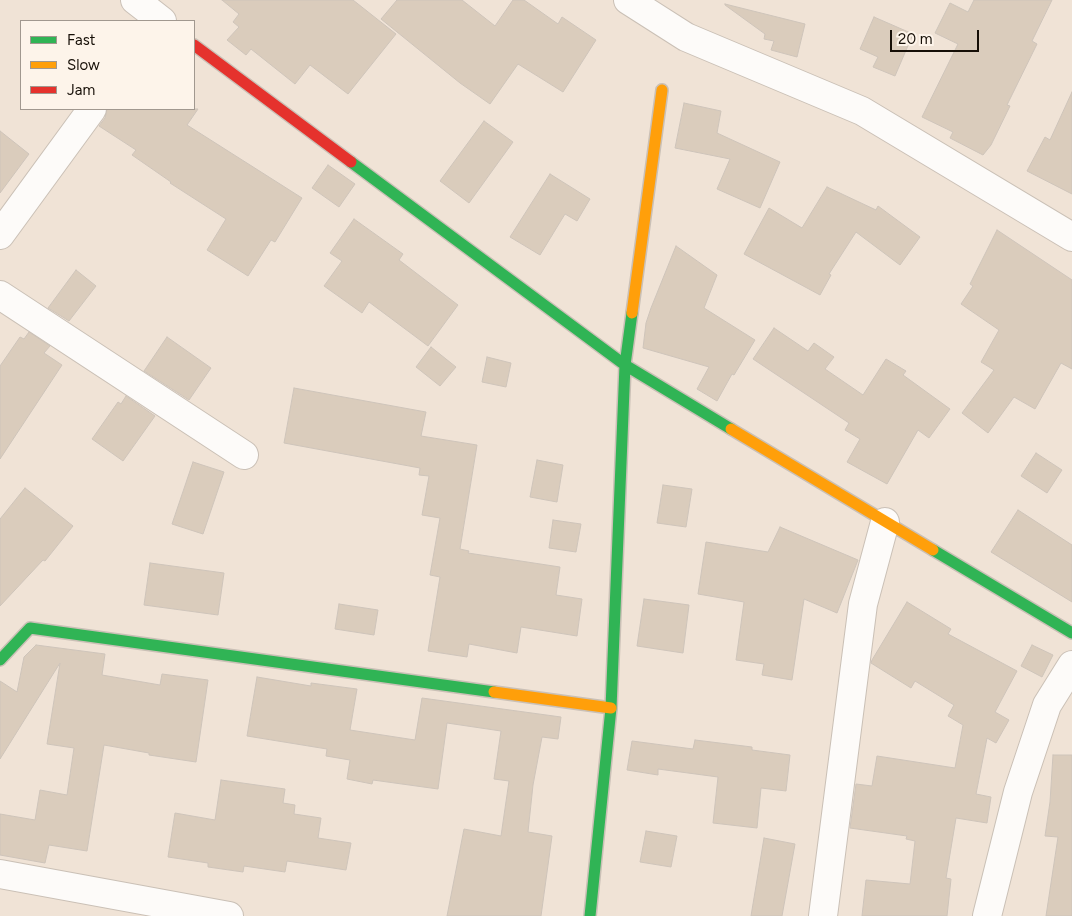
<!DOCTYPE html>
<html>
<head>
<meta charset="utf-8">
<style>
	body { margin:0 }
	#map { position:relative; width:1072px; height:916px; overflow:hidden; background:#f0e3d6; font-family:Figtree,sans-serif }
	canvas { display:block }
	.legend { position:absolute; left:20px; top:20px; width:175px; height:90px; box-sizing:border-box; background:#fdf4ea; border:1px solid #a1988f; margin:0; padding:6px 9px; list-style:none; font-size:15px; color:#160f07 }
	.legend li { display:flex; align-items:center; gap:10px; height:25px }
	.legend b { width:25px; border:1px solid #a1988f }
	.scale { position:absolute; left:890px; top:30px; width:89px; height:22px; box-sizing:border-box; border:2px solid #160f07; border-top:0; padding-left:6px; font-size:15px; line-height:18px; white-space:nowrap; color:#160f07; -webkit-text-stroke:4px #fdf4ea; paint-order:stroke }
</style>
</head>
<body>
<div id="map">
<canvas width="1072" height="916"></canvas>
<ul class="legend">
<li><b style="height:6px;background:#30b455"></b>Fast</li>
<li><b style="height:6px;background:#ff9f0a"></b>Slow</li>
<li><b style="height:6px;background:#e5322d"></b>Jam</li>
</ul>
<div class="scale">20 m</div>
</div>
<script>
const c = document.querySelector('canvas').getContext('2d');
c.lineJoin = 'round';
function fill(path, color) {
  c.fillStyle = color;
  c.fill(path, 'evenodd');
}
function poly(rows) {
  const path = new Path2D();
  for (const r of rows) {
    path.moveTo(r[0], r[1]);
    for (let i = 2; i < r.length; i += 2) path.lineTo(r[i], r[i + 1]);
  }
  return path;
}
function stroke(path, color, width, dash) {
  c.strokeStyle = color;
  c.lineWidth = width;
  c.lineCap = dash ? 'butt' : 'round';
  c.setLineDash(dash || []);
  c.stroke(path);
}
const building = poly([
	[222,0,353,0,396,34,348,94,310,65,295,84,251,49,246,55,227,40,239,27,233,22,239,14,222,0],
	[397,0,462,0,495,26,513,0,524,0,558,24,562,17,596,40,563,92,518,64,490,104,460,83,381,19,397,0],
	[974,0,1052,0,1032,41,1037,44,1007,105,1010,106,991,145,983,155,950,138,953,132,922,117,958,44,935,33,950,3,968,12,974,0],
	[725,4,805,24,797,57,771,50,774,41,764,39,765,34,725,5,725,4],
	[874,17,913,34,895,76,873,67,878,57,860,49,874,17],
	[1072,92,1072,194,1027,171,1045,137,1050,140,1072,92],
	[684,103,721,111,717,133,780,162,760,208,717,189,730,159,675,148,684,103],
	[107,109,198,109,187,125,302,198,275,242,271,240,248,276,207,250,226,219,170,183,171,182,132,155,136,150,99,126,105,118,107,109],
	[484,121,513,142,469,203,440,181,484,121],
	[0,131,29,154,0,193,0,131],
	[328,165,355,184,339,207,312,188,328,165],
	[550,174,590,199,577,221,565,214,540,255,510,237,550,174],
	[827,187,876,210,878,206,920,237,900,265,856,232,829,274,831,275,820,295,744,254,769,208,802,228,827,187],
	[354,219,403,254,399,260,458,305,428,346,369,302,362,313,324,286,342,261,330,253,354,219],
	[997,230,1072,280,1072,369,1061,363,1035,409,1014,397,988,433,962,413,994,370,981,362,999,330,961,304,973,286,970,284,997,230],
	[676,246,717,275,704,308,755,340,734,375,732,374,717,401,697,389,709,367,643,348,646,323,651,308,676,246],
	[76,270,96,286,69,321,48,308,76,270],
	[774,328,808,351,814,343,834,357,825,369,863,395,886,359,906,371,903,375,950,409,929,438,918,430,887,484,847,462,860,439,845,430,849,423,753,359,774,328],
	[29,332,50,346,44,353,62,365,0,459,0,366,20,337,24,339,29,332],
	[167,337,211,368,189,400,144,371,167,337],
	[431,347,456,367,440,386,416,367,431,347],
	[487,357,511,363,506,387,482,382,487,357],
	[294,388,426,412,421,436,477,445,460,549,469,551,468,553,560,567,556,595,582,599,577,636,521,627,517,653,469,644,467,657,428,651,440,577,430,575,440,518,422,515,429,476,419,475,420,468,284,443,294,388],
	[126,396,155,416,123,461,92,439,118,402,121,404,126,396],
	[1036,453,1062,470,1047,493,1021,476,1036,453],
	[537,460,563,465,557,502,530,497,537,460],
	[193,462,224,472,203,534,172,524,193,462],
	[663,485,692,489,686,527,657,523,663,485],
	[25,488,73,526,45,561,43,560,0,606,0,519,25,488],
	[1018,510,1072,545,1072,602,991,552,1018,510],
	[553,520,581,524,576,552,549,548,553,520],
	[780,527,858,560,837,613,804,599,792,680,762,675,764,664,736,660,744,602,698,594,706,542,768,552,780,527],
	[150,563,224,573,218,615,144,605,150,563],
	[644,599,689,605,683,653,637,646,644,599],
	[907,602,951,629,948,634,1017,671,995,712,1009,720,996,743,987,738,976,794,991,797,987,823,956,818,946,878,951,879,947,916,862,916,866,880,910,884,915,841,906,839,907,836,850,828,856,784,872,786,877,756,955,768,963,725,948,716,954,705,915,681,911,688,871,663,872,660,907,602],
	[339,604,378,610,374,635,335,629,339,604],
	[36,645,105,654,102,675,160,685,162,674,208,680,196,762,149,755,149,753,104,745,87,851,49,845,45,863,0,855,0,814,35,820,40,790,67,795,74,748,47,744,60,663,0,759,0,681,17,692,24,657,36,645],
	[1032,645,1053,655,1042,677,1021,666,1032,645],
	[257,677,311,686,311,683,357,689,350,730,415,740,422,698,561,717,558,739,542,737,533,785,528,832,552,836,541,916,447,916,464,829,501,836,509,781,494,779,501,731,447,723,438,789,373,780,372,784,347,779,350,760,326,756,327,749,247,736,257,677],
	[695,740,752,747,752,750,790,755,786,791,761,788,757,828,713,823,718,777,658,769,658,775,627,770,632,741,693,749,695,740],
	[1053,755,1072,755,1072,916,1046,916,1058,837,1045,836,1050,802,1053,755],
	[221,780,285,789,283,803,295,805,294,814,321,818,318,838,351,843,346,870,287,861,285,872,244,866,243,872,208,867,208,863,168,857,175,813,215,820,221,780],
	[646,831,677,836,671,867,640,862,646,831],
	[764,838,795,844,782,916,751,916,764,838]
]);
fill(building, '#daccbc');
stroke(building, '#cec4ba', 1);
const street = poly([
	[135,0,162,21],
	[628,0,686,37,862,111,1072,237],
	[0,235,92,109],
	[0,295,244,455],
	[0,874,229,916],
	[823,916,863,604,885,522],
	[987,916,1018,792,1047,705,1072,665]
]);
const fast = poly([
	[351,162,625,365,731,429],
	[933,550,1072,633],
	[0,660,30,628,494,692],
	[590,916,611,708,625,365,632,313]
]);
const slow = poly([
	[632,313,662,90],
	[731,429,933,550],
	[494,692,611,708]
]);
const jam = poly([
	[194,45,351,162]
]);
stroke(street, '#cac0b6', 30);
stroke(fast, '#cac0b6', 14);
stroke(slow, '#cac0b6', 14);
stroke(jam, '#cac0b6', 14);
stroke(street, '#fdfbf9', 28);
stroke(fast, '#30b455', 11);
stroke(slow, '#ff9f0a', 11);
stroke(jam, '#e5322d', 11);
</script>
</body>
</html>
